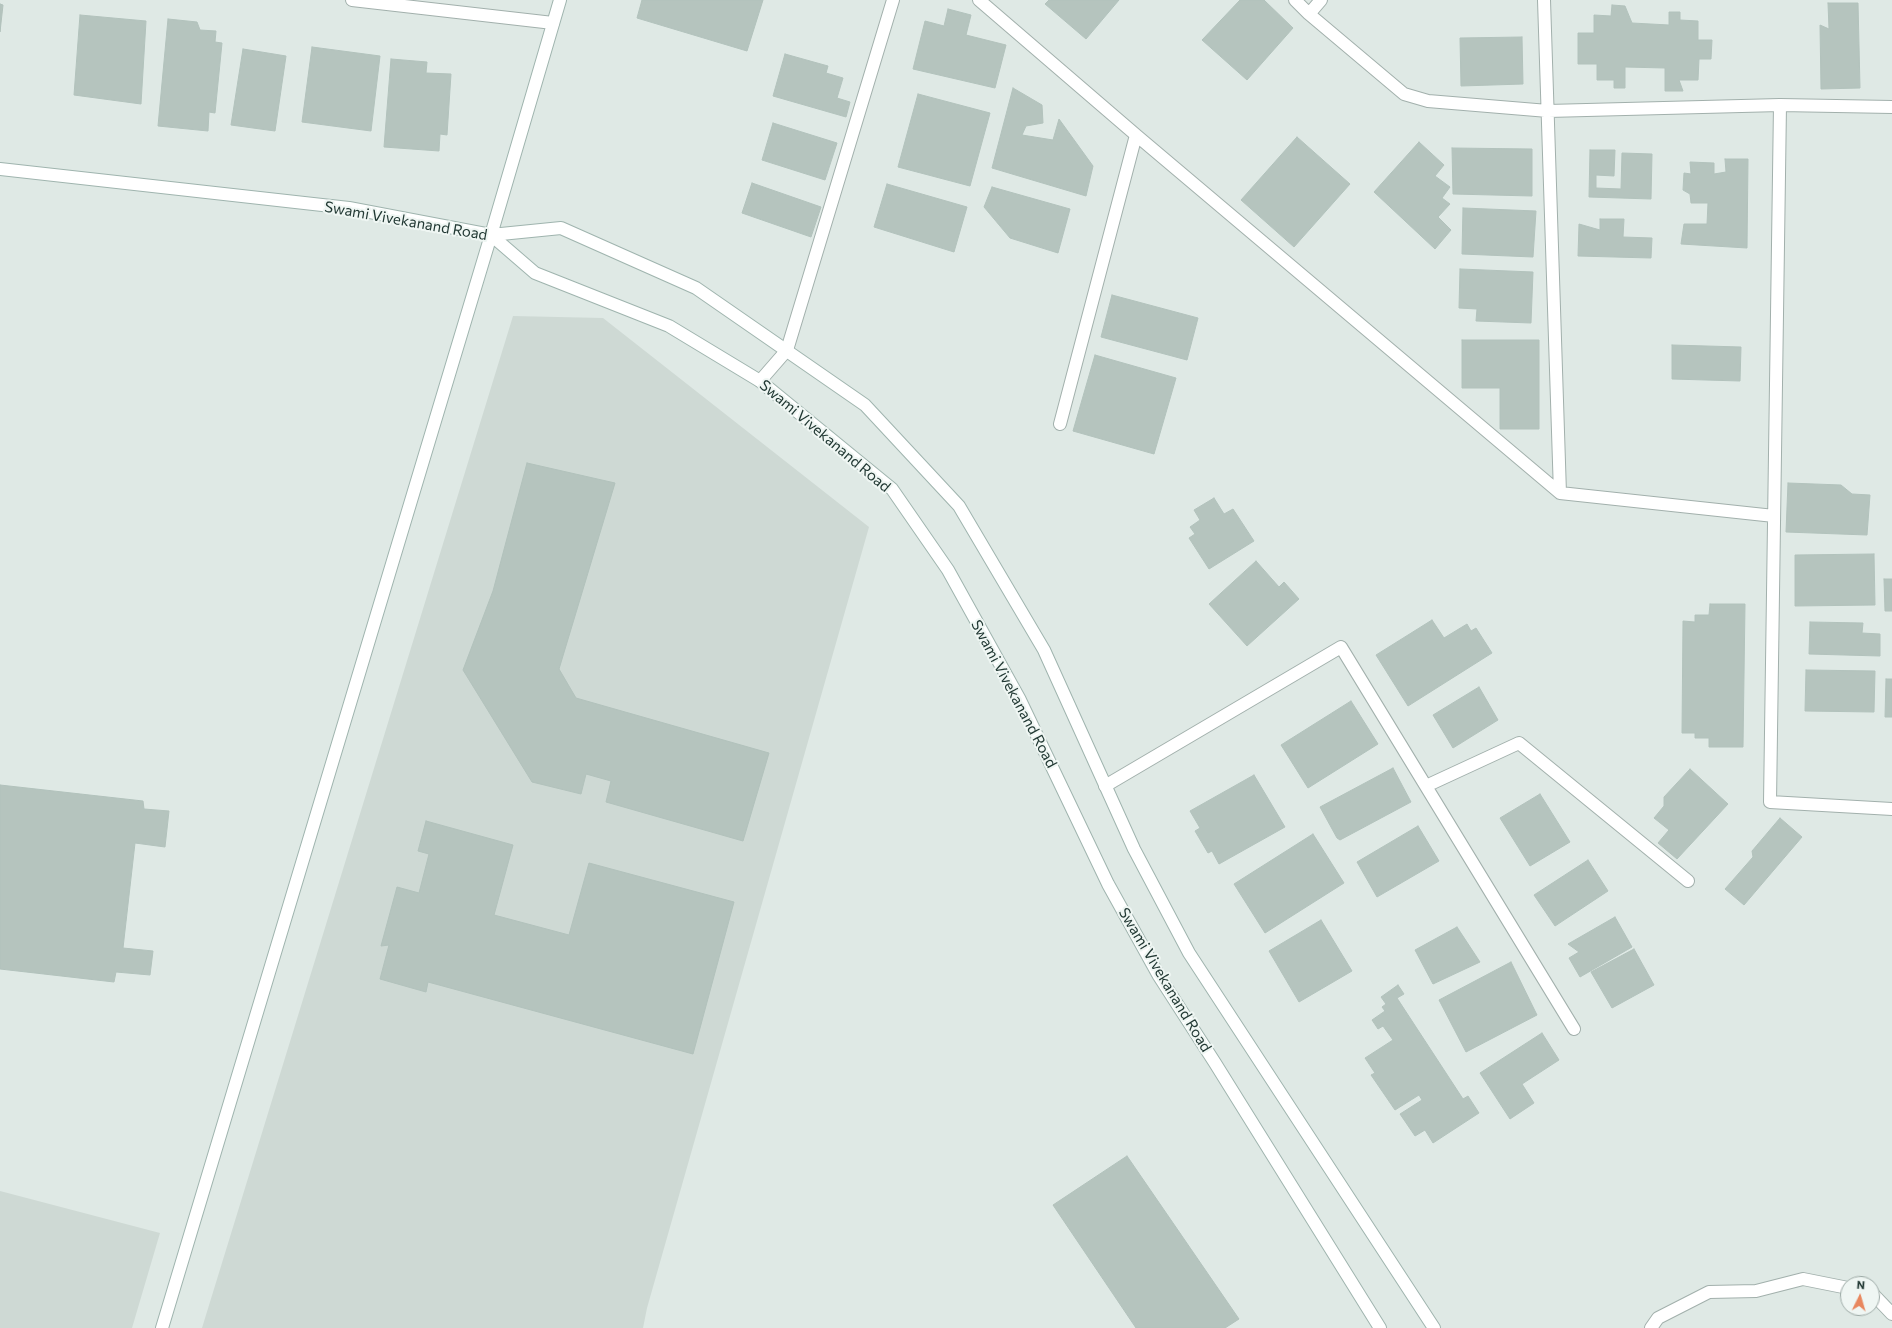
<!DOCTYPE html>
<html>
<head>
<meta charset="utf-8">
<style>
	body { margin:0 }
	#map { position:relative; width:1892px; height:1328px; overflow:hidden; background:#dfe9e5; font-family:Commissioner,sans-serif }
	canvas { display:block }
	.north { position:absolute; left:1840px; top:1276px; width:40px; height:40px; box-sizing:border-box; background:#eff6f3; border:1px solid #9daaa6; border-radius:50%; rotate:5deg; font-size:11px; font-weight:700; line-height:16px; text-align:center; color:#213833 }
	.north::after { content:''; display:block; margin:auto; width:14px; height:18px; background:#e8875e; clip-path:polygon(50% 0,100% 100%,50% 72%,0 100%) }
</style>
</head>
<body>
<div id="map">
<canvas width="1892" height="1328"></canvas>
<div class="north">N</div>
</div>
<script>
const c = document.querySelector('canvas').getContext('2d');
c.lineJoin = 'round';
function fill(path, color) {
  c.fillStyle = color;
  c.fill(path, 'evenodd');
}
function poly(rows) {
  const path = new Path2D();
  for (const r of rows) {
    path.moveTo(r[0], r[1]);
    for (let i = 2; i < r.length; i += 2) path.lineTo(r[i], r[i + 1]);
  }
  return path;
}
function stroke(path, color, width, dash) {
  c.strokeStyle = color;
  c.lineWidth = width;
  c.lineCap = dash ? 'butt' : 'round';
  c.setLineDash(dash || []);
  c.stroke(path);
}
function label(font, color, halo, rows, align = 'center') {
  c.font = font + ' Commissioner,sans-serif';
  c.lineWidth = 4;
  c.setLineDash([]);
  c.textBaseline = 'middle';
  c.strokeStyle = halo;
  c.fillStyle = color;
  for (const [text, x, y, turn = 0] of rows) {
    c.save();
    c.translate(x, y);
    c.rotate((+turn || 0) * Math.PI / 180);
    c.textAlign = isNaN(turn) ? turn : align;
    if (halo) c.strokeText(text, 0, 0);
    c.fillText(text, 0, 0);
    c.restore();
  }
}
fill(poly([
	[513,316,603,318,869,527,647,1308,643,1328,202,1328],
	[0,1191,160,1233,132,1328,0,1328]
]), '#ced9d4');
const building = poly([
	[642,0,763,0,747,51,637,18,642,0],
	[1049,0,1119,0,1086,39,1045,4,1049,0],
	[1240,0,1264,0,1293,28,1247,80,1202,40,1240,0],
	[1828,3,1858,3,1860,88,1821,89,1820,25,1829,29,1828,3],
	[0,4,3,5,0,32,0,4],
	[1612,5,1625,6,1632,23,1669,25,1669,12,1680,12,1680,20,1698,21,1698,40,1712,40,1711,59,1699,59,1698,80,1679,80,1683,91,1665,91,1665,68,1625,67,1625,88,1614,88,1614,80,1597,80,1597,64,1578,64,1578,33,1594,33,1594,15,1611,16,1612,5],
	[948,9,971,15,966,35,1006,45,995,88,913,69,925,21,944,26,948,9],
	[80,15,146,21,141,104,74,95,80,15],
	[168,19,197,22,200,30,216,31,215,42,222,43,215,113,209,112,208,131,158,126,168,19],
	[1522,37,1523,84,1461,86,1460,38,1522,37],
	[312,47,380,56,371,131,302,122,312,47],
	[243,49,286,56,275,131,231,125,243,49],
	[785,54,828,66,826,73,843,78,837,98,850,102,846,117,773,96,785,54],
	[391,59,427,62,426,73,451,74,447,135,440,134,439,151,384,147,391,59],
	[1013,88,1042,105,1043,123,1026,126,1022,135,1053,140,1059,119,1093,166,1086,196,992,168,1013,88],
	[918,94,990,113,970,186,898,167,918,94],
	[773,123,837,143,825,180,762,160,773,123],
	[1297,137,1350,184,1294,247,1241,200,1297,137],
	[1419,142,1444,165,1435,176,1450,187,1442,198,1450,204,1438,217,1451,230,1435,249,1374,192,1419,142],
	[1452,148,1532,149,1532,196,1453,194,1452,148],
	[1590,150,1615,150,1614,176,1596,175,1596,188,1621,189,1622,153,1652,154,1651,199,1589,197,1590,150],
	[1725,159,1748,159,1747,248,1681,244,1684,224,1707,224,1708,203,1691,203,1690,194,1683,190,1684,173,1691,174,1690,162,1714,163,1714,174,1726,172,1725,159],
	[752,183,821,207,811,237,742,213,752,183],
	[887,184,967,207,954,252,874,227,887,184],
	[992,187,1070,209,1058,253,1010,238,984,207,992,187],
	[1463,208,1536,211,1533,257,1462,254,1463,208],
	[1600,219,1624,219,1623,237,1652,238,1651,258,1578,256,1579,224,1600,230,1600,219],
	[1460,269,1533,272,1531,323,1476,321,1477,309,1459,308,1460,269],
	[1112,295,1198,318,1187,360,1101,337,1112,295],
	[1462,340,1539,340,1539,429,1500,429,1500,388,1462,388,1462,340],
	[1672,345,1741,347,1740,381,1672,379,1672,345],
	[1095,355,1176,378,1154,454,1073,431,1095,355],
	[527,463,615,483,559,669,576,698,769,753,743,841,606,802,611,781,586,774,581,794,532,782,463,670,493,591,527,463],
	[1788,483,1841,485,1852,494,1870,495,1867,535,1786,532,1788,483],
	[1214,498,1224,514,1233,509,1254,541,1209,569,1189,538,1195,534,1190,527,1200,520,1194,510,1214,498],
	[1874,554,1875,605,1795,606,1795,555,1874,554],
	[1256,561,1279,587,1284,582,1299,599,1247,646,1209,604,1256,561],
	[1884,579,1892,579,1892,611,1885,611,1884,579],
	[1710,604,1745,604,1743,747,1709,747,1709,738,1695,738,1695,733,1682,733,1683,621,1695,622,1695,615,1709,615,1710,604],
	[1432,620,1444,638,1467,624,1471,631,1476,628,1492,653,1408,706,1376,655,1432,620],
	[1810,622,1863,623,1862,633,1880,634,1880,656,1809,654,1810,622],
	[1806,670,1875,671,1874,712,1805,711,1806,670],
	[1886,679,1892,679,1892,717,1885,717,1886,679],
	[1479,687,1498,720,1453,748,1433,715,1479,687],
	[1351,701,1378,744,1308,788,1281,745,1351,701],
	[1393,768,1411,802,1340,840,1337,838,1320,807,1393,768],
	[1690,769,1728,804,1677,859,1658,843,1669,830,1654,818,1664,806,1664,797,1690,769],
	[1254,775,1285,827,1219,864,1212,851,1208,853,1195,831,1200,828,1190,811,1254,775],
	[0,785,143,801,144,809,169,811,165,847,135,843,123,948,153,951,150,975,116,972,114,982,0,969,0,785],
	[1540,794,1570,842,1530,866,1500,818,1540,794],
	[1780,818,1802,837,1744,905,1725,889,1753,857,1752,851,1780,818],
	[426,821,513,845,494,915,569,935,589,863,734,902,693,1054,428,982,426,992,380,979,389,945,381,946,397,887,419,893,429,854,418,851,426,821],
	[1418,826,1439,861,1377,897,1357,862,1418,826],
	[1313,834,1344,883,1265,933,1234,884,1313,834],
	[1588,860,1608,891,1555,926,1534,895,1588,860],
	[1615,917,1632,947,1580,977,1569,958,1579,952,1568,944,1615,917],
	[1321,920,1352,971,1299,1002,1269,951,1321,920],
	[1457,927,1480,962,1433,984,1415,950,1457,927],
	[1634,949,1654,985,1612,1008,1591,972,1634,949],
	[1511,962,1537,1015,1466,1052,1439,1000,1511,962],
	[1398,985,1404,994,1397,998,1463,1099,1468,1096,1479,1113,1433,1143,1425,1130,1415,1136,1400,1114,1422,1100,1419,1095,1395,1110,1371,1075,1375,1073,1365,1058,1393,1040,1383,1026,1378,1029,1372,1020,1385,1011,1382,1007,1386,1004,1381,997,1398,985],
	[1542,1033,1559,1060,1522,1084,1534,1103,1510,1119,1480,1073,1542,1033],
	[1127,1156,1239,1319,1225,1328,1136,1328,1053,1205,1127,1156]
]);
fill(building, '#b5c4be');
stroke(building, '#b2c2bc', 1);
const street = poly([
	[352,0,553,23],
	[979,0,1136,135,1060,424],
	[1295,0,1309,14,1321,0],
	[1309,14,1404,94,1428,101,1548,111,1780,105,1892,107],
	[1780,105,1770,802,1892,809],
	[1136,135,1560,493,1544,0],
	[760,381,787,350,893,0],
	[1560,493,1774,516],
	[1105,786,1341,647,1574,1029],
	[1426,786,1519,743,1688,881],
	[1872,1293,1892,1314],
	[1651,1328,1658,1318,1709,1292,1756,1291,1803,1279,1848,1288]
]);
const secondary = poly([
	[0,169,349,208,491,235,535,273,669,326,760,381,892,489,948,570,1020,700,1108,884,1159,976,1215,1063,1380,1328],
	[491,235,561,228,696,288,865,405,959,506,1044,650,1134,849,1189,953,1434,1328],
	[162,1328,491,235,560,0]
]);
stroke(street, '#a2b0ac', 14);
stroke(secondary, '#9fb4ae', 14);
stroke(street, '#fff', 12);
stroke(secondary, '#fff', 12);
label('15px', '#213833', '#eff6f3', [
	["Swami Vivekanand Road",406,221,10],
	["Swami Vivekanand Road",825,436,40],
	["Swami Vivekanand Road",1014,694,62],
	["Swami Vivekanand Road",1165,980,59]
]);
</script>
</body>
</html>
